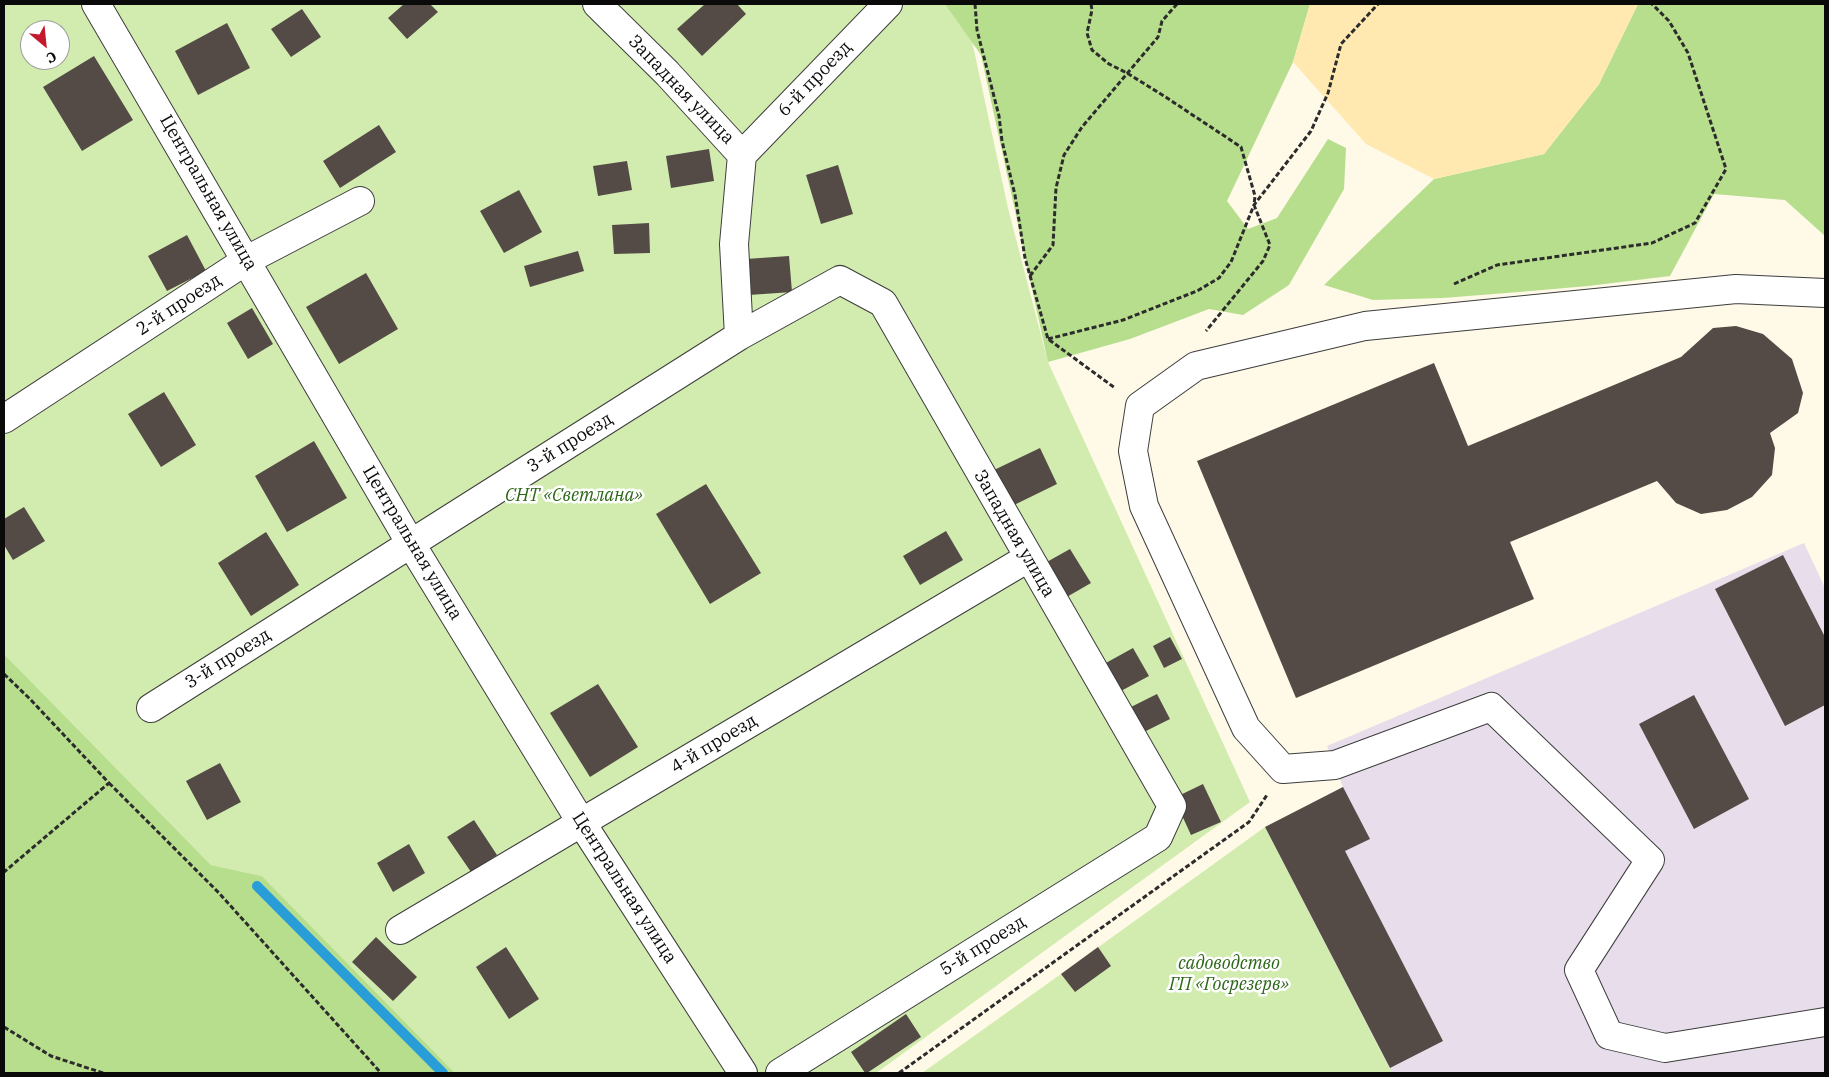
<!DOCTYPE html>
<html>
<head>
<meta charset="utf-8">
<style>
	body { margin:0 }
	#map { position:relative; width:1829px; height:1077px; overflow:hidden; background:#fff9e8; font-family:"IBM Plex Serif",serif }
	canvas { display:block }
	.frame { position:absolute; inset:0; border:5px solid #0a0a0a; pointer-events:none }
	.north { position:absolute; left:20px; top:20px; width:50px; height:50px; box-sizing:border-box; background:#fff; border:1px solid #9d9d9d; border-radius:50%; rotate:152deg; font-size:14px; font-weight:700; line-height:20px; text-align:center; color:#0a0a0a }
	.north::after { content:''; display:block; margin:auto; width:18px; height:22px; background:#c4192c; clip-path:polygon(50% 0,100% 100%,50% 72%,0 100%) }
</style>
</head>
<body>
<div id="map">
<canvas width="1829" height="1077"></canvas>
<div class="frame"></div>
<div class="north">С</div>
</div>
<script>
const c = document.querySelector('canvas').getContext('2d');
c.lineJoin = 'round';
function fill(path, color) {
  c.fillStyle = color;
  c.fill(path, 'evenodd');
}
function poly(rows) {
  const path = new Path2D();
  for (const r of rows) {
    path.moveTo(r[0], r[1]);
    for (let i = 2; i < r.length; i += 2) path.lineTo(r[i], r[i + 1]);
  }
  return path;
}
function stroke(path, color, width, dash) {
  c.strokeStyle = color;
  c.lineWidth = width;
  c.lineCap = dash ? 'butt' : 'round';
  c.setLineDash(dash || []);
  c.stroke(path);
}
function label(font, color, halo, rows, align = 'center') {
  c.font = font + ' "IBM Plex Serif",serif';
  c.lineWidth = 5;
  c.setLineDash([]);
  c.textBaseline = 'middle';
  c.strokeStyle = halo;
  c.fillStyle = color;
  for (const [text, x, y, turn = 0] of rows) {
    c.save();
    c.translate(x, y);
    c.rotate((+turn || 0) * Math.PI / 180);
    c.textAlign = isNaN(turn) ? turn : align;
    if (halo) c.strokeText(text, 0, 0);
    c.fillText(text, 0, 0);
    c.restore();
  }
}
fill(poly([
	[1804,543,1825,588,1825,1073,1392,1073,1265,827,1343,787,1327,746]
]), '#e8ddeb');
fill(poly([
	[4,4,964,4,1008,208,1048,362,1250,802,876,1073,455,1073,262,876,211,865,4,654],
	[30,30,60,30,60,60,30,60],
	[1265,827,1392,1073,922,1073,1061,974]
]), '#d2ecaf');
fill(poly([
	[945,4,1310,4,1293,62,1227,201,1248,229,1277,218,1328,139,1346,148,1344,189,1289,285,1243,315,1209,309,1130,339,1048,362,981,55],
	[1638,4,1825,4,1825,236,1785,200,1714,194,1670,276,1588,286,1519,292,1443,298,1373,300,1324,285,1434,179,1544,154,1599,84],
	[4,654,211,865,262,876,455,1073,4,1073]
]), '#b7de8d');
fill(poly([
	[1310,4,1638,4,1599,84,1544,154,1434,179,1366,144,1293,62]
]), '#ffe9b0');
stroke(poly([
	[257,886,443,1073]
]), '#299dd8', 10);
fill(poly([
	[404,4,430,4,438,12,407,39,388,18],
	[705,4,737,4,746,14,702,56,677,29],
	[302,9,321,37,291,57,271,29],
	[227,23,250,68,198,95,175,51],
	[94,56,133,120,82,151,43,87],
	[379,125,396,152,340,188,323,161],
	[709,149,714,181,671,188,666,156],
	[627,161,632,190,598,196,593,166],
	[838,165,853,214,821,224,806,175],
	[519,190,542,232,504,253,480,211],
	[649,223,650,253,614,254,612,225],
	[187,235,206,271,167,291,148,256],
	[578,251,584,271,530,287,524,266],
	[789,256,792,292,749,295,746,259],
	[366,273,398,329,339,364,306,307],
	[252,308,273,344,248,359,227,323],
	[1736,326,1763,334,1792,359,1803,393,1798,413,1770,433,1775,448,1772,475,1752,497,1727,510,1701,514,1676,503,1657,481,1510,542,1534,599,1296,698,1197,461,1434,363,1468,446,1681,357,1713,328],
	[164,392,196,445,161,467,128,414],
	[314,441,347,498,287,532,255,476],
	[1040,448,1057,484,1012,506,994,470],
	[706,484,761,573,710,604,656,514],
	[24,507,45,541,13,560,4,545,4,519],
	[946,531,963,560,920,585,903,556],
	[266,532,299,585,251,616,218,563],
	[1070,549,1091,583,1065,598,1045,563],
	[1783,555,1825,637,1825,705,1785,726,1715,589],
	[1170,637,1182,659,1164,668,1153,646],
	[1133,648,1149,676,1119,692,1104,664],
	[598,684,638,747,590,777,550,713],
	[1157,694,1170,719,1142,733,1129,708],
	[1694,695,1749,799,1694,829,1639,724],
	[220,763,241,802,207,820,186,781],
	[1203,784,1221,822,1191,835,1174,798],
	[1343,787,1370,839,1345,851,1443,1041,1390,1068,1265,827],
	[474,820,497,855,471,872,447,837],
	[409,844,425,873,393,892,377,863],
	[376,937,417,977,393,1001,352,962],
	[506,947,539,999,509,1019,476,967],
	[1098,947,1111,966,1075,992,1061,974],
	[906,1014,921,1037,867,1073,865,1073,851,1052]
]), '#544b46');
const minor = poly([
	[96,4,411,544,581,822,743,1073],
	[597,4,667,73,742,155,734,244,739,336],
	[742,155,888,4],
	[1825,293,1736,289,1365,326,1196,366,1140,406,1133,451,1144,506,1246,728,1283,769,1335,765,1491,707,1650,860,1579,970,1609,1035,1665,1048,1825,1022],
	[4,419,247,260,360,201],
	[151,708,739,336,840,280,883,303,1172,806,1158,837,780,1073],
	[400,930,1028,558]
]);
stroke(minor, '#3d3d3d', 30);
stroke(poly([
	[975,4,977,30,999,116,1002,141,1015,195,1025,258,1048,339,1115,388],
	[1091,4,1092,10,1087,33,1092,50,1109,64,1127,73,1164,96,1241,147,1255,196,1254,205,1270,245,1263,261,1206,331],
	[1030,276,1053,245,1056,188,1064,155,1082,127,1158,37,1162,21,1177,4],
	[1454,284,1497,265,1652,243,1695,223,1726,169,1688,53,1669,21,1652,4],
	[1048,339,1123,320,1197,291,1219,278,1231,262,1254,205,1311,131,1328,93,1341,44,1378,4],
	[4,674,30,699,109,783,4,872],
	[109,783,219,893,381,1073],
	[4,1027,51,1056,103,1073],
	[899,1073,1249,822,1267,795]
]), '#2c2c2c', 3, [5, 2.5]);
stroke(minor, '#fff', 28);
label('18px', '#0a0a0a', '#fff', [
	["6-й проезд",815,79,-46],
	["Западная улица",681,90,46],
	["Центральная улица",208,193,60],
	["2-й проезд",179,305,-33],
	["3-й проезд",570,443,-32],
	["Западная улица",1014,534,60],
	["Центральная улица",412,543,59],
	["3-й проезд",228,659,-32],
	["4-й проезд",714,744,-31],
	["Центральная улица",624,888,57],
	["5-й проезд",983,946,-32]
]);
label('italic 18px', '#2c6617', '#fff', [
	["СНТ «Светлана»",574,496],
	["садоводство",1229,964],
	["ГП «Госрезерв»",1229,985]
]);
</script>
</body>
</html>
